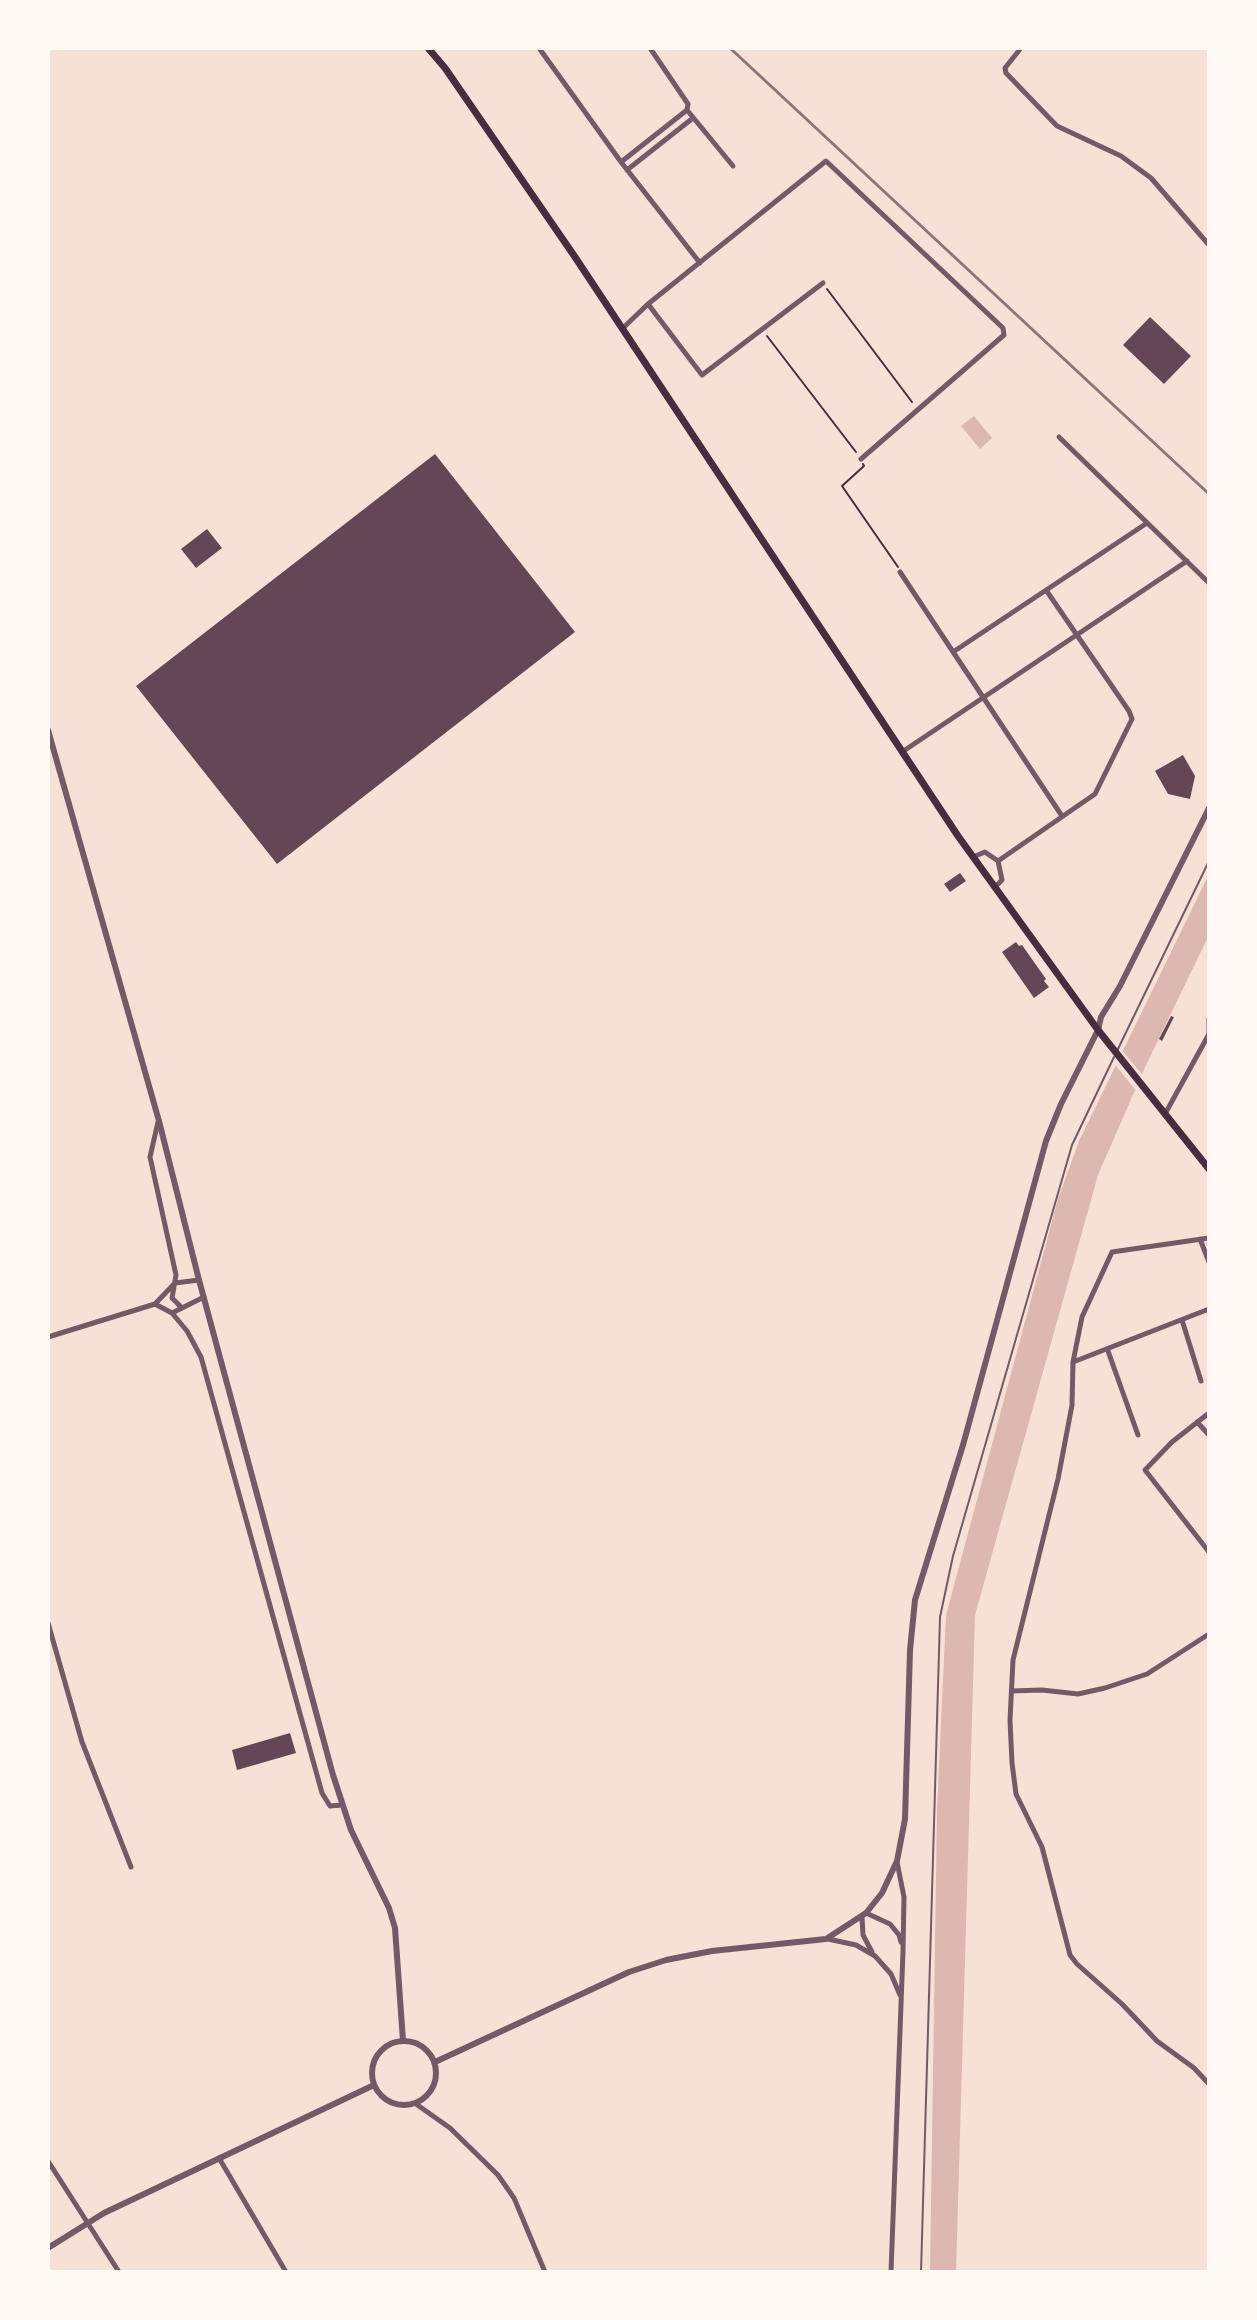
<!DOCTYPE html>
<html>
<head>
<meta charset="utf-8">
<style>
	body { margin:0 }
	#map { position:relative; width:1257px; height:2320px; overflow:hidden; background:#f7e1d7; font-family:Literata,serif }
	canvas { display:block }
	.frame { position:absolute; inset:0; border:50px solid #fffaf5; pointer-events:none }
</style>
</head>
<body>
<div id="map">
<canvas width="1257" height="2320"></canvas>
<div class="frame"></div>
</div>
<script>
const c = document.querySelector('canvas').getContext('2d');
c.lineJoin = 'round';
function fill(path, color) {
  c.fillStyle = color;
  c.fill(path, 'evenodd');
}
function poly(rows) {
  const path = new Path2D();
  for (const r of rows) {
    if (r.length === 3) {
      path.moveTo(r[0] + r[2], r[1]);
      path.arc(r[0], r[1], r[2], 0, 2 * Math.PI);
      continue;
    }
    path.moveTo(r[0], r[1]);
    for (let i = 2; i < r.length; i += 2) path.lineTo(r[i], r[i + 1]);
  }
  return path;
}
function stroke(path, color, width, dash) {
  c.strokeStyle = color;
  c.lineWidth = width;
  c.lineCap = dash ? 'butt' : 'round';
  c.setLineDash(dash || []);
  c.stroke(path);
}
fill(poly([
	[974,416,992,438,980,449,961,426],
	[1209,874,1209,935,1146,1065,1098,1175,975,1615,956,2272,930,2272,937,1810,946,1615,1058,1199,1079,1141]
]), '#dcb8b0');
fill(poly([
	[1120,1048,1145,1078,1138,1093,1113,1062]
]), '#f7e1d7');
fill(poly([
	[1150,317,1191,356,1164,384,1123,345],
	[435,454,575,632,277,864,136,686],
	[207,529,222,548,196,568,181,549],
	[1183,755,1195,776,1190,799,1168,794,1155,771],
	[960,873,966,881,950,892,944,884],
	[1016,942,1019,946,1022,945,1046,979,1044,981,1049,987,1034,998,1002,952],
	[1171,1016,1174,1017,1162,1041,1159,1039],
	[290,1733,296,1753,237,1770,232,1750]
]), '#644757');
stroke(poly([
	[827,289,912,402],
	[767,336,856,452],
	[863,464,864,466,842,486,898,567]
]), '#4a2c40', 2);
stroke(poly([
	[1117,1051,1209,861],
	[921,2272,940,1617,953,1556,1072,1145,1114,1057]
]), '#755966', 2);
stroke(poly([
	[539,48,621,162,700,263],
	[650,48,688,104,687,110,733,166],
	[1021,48,1005,68,1006,73,1057,126,1121,156,1151,178,1209,245],
	[621,162,687,110],
	[627,170,693,118],
	[648,304,702,375,823,283],
	[622,329,648,304,826,161,1003,328,1004,335,861,459],
	[1059,437,1209,583],
	[900,572,1062,816],
	[953,652,1147,523],
	[902,752,1187,561],
	[973,857,985,852,998,861,1002,880,995,887],
	[998,861,1095,794,1132,719,1129,711,1046,590],
	[1165,1114,1209,1034,1209,1019],
	[158,1122,150,1157,176,1275,172,1298,182,1308],
	[1209,1238,1112,1252,1082,1317,1073,1362,1072,1405,1058,1479,1013,1660,1010,1720,1012,1763,1016,1794,1042,1847,1070,1955,1077,1964,1122,2004,1157,2041,1194,2068,1209,2084],
	[1200,1239,1209,1262],
	[155,1304,172,1313,187,1331,201,1357,322,1793,330,1806,342,1805],
	[172,1313,204,1297],
	[1182,1320,1201,1381],
	[48,1337,155,1304,175,1283,199,1280],
	[1108,1351,1138,1435],
	[1073,1362,1209,1309],
	[1209,1413,1172,1442,1145,1470,1209,1552],
	[1197,1422,1209,1435],
	[48,1623,82,1742,131,1867],
	[1012,1691,1042,1690,1078,1694,1105,1688,1147,1674,1209,1634],
	[866,1913,890,1924,899,1935,901,1942],
	[862,1917,863,1935,872,1952],
	[828,1939,856,1945,875,1956,891,1974,900,1995],
	[416,2104,450,2128,498,2175,514,2198,545,2272],
	[219,2158,286,2272],
	[48,2161,119,2272],
	[891,2272,903,1951,904,1897,897,1862]
]), '#755966', 5);
stroke(poly([
	[48,730,159,1121,199,1280,333,1775,351,1830,389,1908,395,1928,403,2041],
	[404,2073,32],
	[435,2062,629,1972,666,1960,712,1951,826,1939,866,1913,882,1893,897,1861,905,1819,910,1650,915,1600,963,1445,1046,1141,1061,1104,1098,1030,1101,1017,1120,986,1209,808],
	[48,2248,104,2213,374,2085]
]), '#755966', 6);
stroke(poly([
	[428,48,445,68,575,257,958,836,1098,1030,1209,1169]
]), '#4a2c40', 7);
stroke(poly([
	[730,48,1209,494]
]), '#8f747c', 3);
</script>
</body>
</html>
